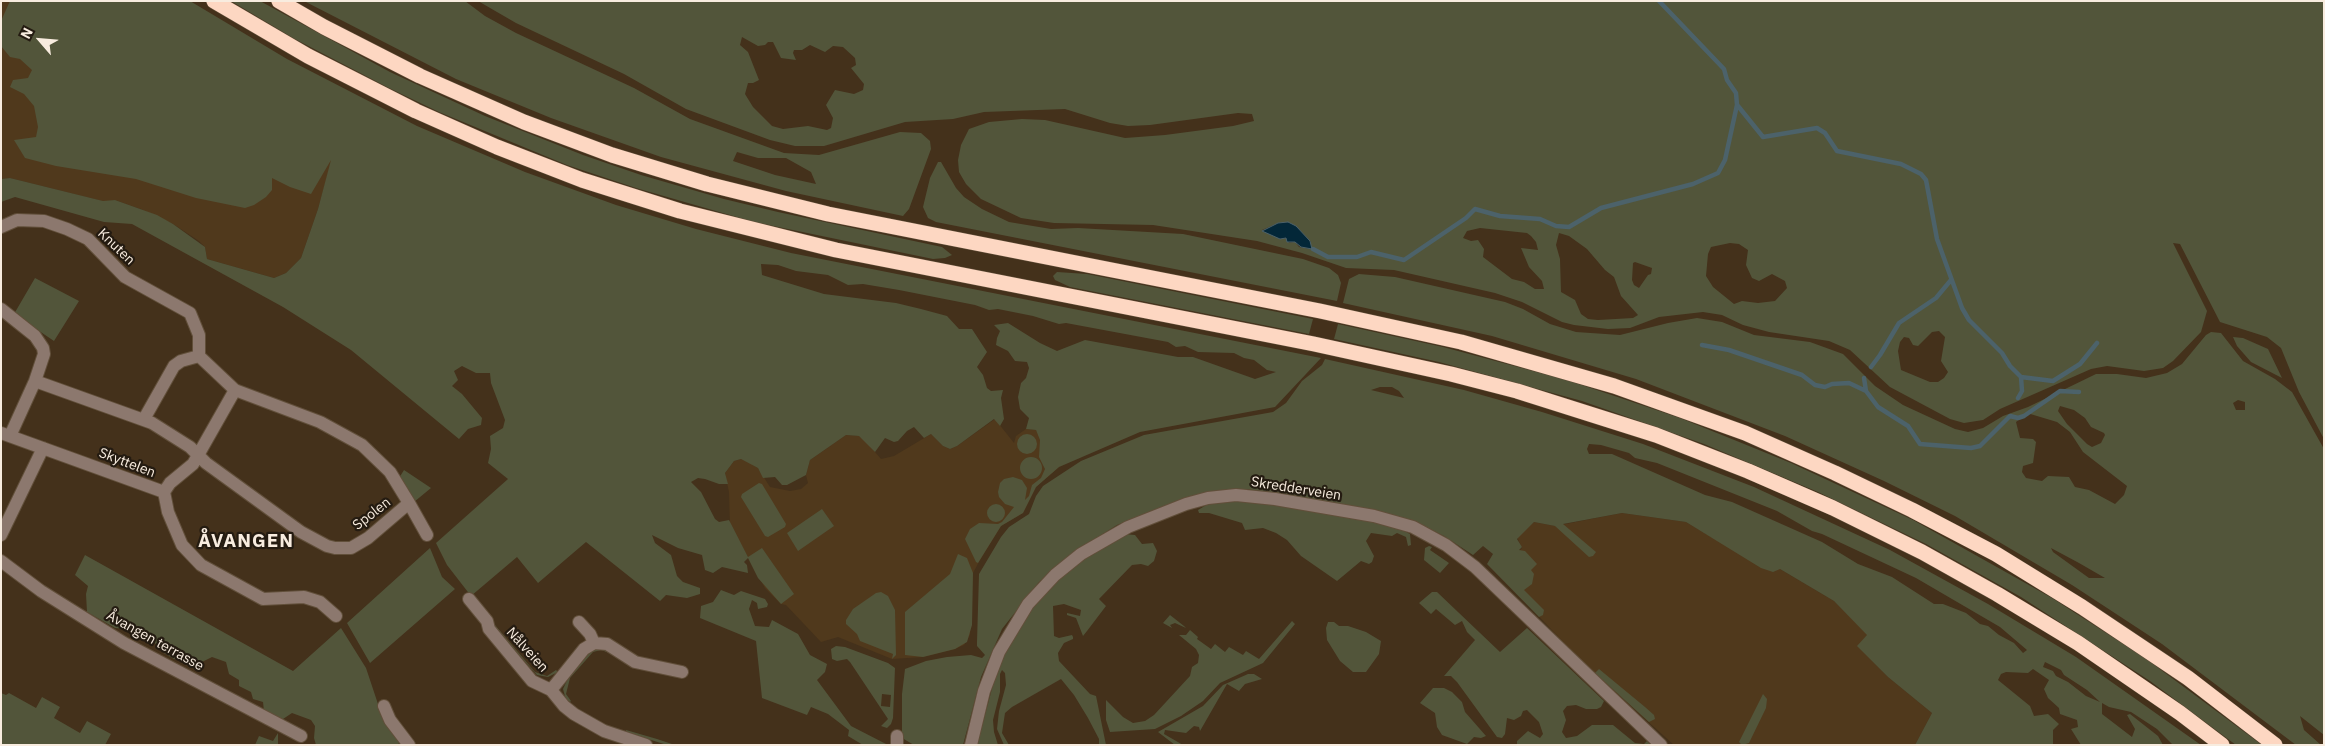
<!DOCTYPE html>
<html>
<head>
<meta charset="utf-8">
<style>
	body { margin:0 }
	#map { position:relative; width:2325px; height:746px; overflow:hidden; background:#44311b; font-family:"IBM Plex Sans",sans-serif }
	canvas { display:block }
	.frame { position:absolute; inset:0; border:2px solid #f8ecdf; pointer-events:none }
	.north { position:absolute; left:15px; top:15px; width:50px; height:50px; -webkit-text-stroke:4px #241b11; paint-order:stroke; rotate:297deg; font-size:14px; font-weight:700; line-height:20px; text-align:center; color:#f8ecdf }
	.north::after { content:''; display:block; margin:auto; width:18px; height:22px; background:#f8ecdf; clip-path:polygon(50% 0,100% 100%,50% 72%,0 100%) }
</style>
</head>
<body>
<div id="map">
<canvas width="2325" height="746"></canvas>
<div class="frame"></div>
<div class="north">N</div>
</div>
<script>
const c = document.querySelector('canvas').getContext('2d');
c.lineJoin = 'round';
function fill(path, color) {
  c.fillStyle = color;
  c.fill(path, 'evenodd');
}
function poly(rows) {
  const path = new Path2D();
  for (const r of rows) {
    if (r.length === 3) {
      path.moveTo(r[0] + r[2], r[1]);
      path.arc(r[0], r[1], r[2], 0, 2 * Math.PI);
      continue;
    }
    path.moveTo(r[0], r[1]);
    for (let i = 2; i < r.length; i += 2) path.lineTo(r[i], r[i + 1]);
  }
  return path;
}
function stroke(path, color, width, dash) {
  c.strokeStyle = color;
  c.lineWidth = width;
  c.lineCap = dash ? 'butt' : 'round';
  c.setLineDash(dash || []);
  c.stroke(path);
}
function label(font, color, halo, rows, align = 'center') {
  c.font = font + ' "IBM Plex Sans",sans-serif';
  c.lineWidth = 4.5;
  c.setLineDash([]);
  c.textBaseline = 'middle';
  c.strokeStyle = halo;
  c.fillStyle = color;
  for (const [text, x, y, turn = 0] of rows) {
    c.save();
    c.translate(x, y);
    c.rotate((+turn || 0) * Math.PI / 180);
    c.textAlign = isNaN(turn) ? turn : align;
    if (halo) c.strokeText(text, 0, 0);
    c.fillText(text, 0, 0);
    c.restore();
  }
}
fill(poly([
	[1,1,38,1,333,156,318,209,301,258,286,273,274,278,207,259,205,247,199,241,173,224,143,210,115,200,106,202,10,178,1,179],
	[995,419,1014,443,1016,436,1026,429,1036,430,1059,467,1036,487,1023,513,1001,526,980,560,973,573,970,635,964,645,955,649,923,657,892,659,838,637,821,642,786,605,781,604,765,588,730,525,729,492,725,473,734,461,741,459,749,462,758,468,770,487,790,491,801,489,808,483,806,475,810,460,846,435,859,436,864,439,881,459,894,456,931,434,943,446,950,449,957,446],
	[1622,513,1686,522,1713,538,1780,569,1834,601,1868,635,1858,646,1888,677,1932,713,1915,745,1674,745,1582,662,1498,573,1522,548,1517,537,1534,522,1555,526]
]), '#50391c');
fill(poly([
	[10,1,190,1,287,59,417,126,525,172,616,205,696,229,791,253,1321,358,1275,407,1140,432,1059,467,1036,487,1023,513,1001,526,978,563,976,562,965,539,970,529,979,523,998,524,1002,522,1014,507,1005,504,999,497,998,492,1000,483,1004,479,1013,477,1022,480,1027,488,1025,500,1029,496,1032,485,1041,478,1045,469,1039,457,1040,440,1036,430,1026,429,1029,418,1020,409,1018,397,1021,383,1026,378,1029,368,1027,362,1015,361,1008,351,996,345,997,338,1000,331,994,325,1008,323,1040,343,1057,351,1085,340,1178,357,1193,357,1255,379,1276,372,1267,370,1254,360,1244,358,1234,353,1198,352,1185,346,1176,347,1168,342,1066,323,1059,324,1033,316,998,309,989,310,975,305,899,290,863,284,848,285,828,275,796,271,778,265,761,264,762,275,824,294,896,303,921,309,947,316,959,329,972,329,987,352,977,367,983,375,987,388,991,391,1003,390,1001,398,1004,419,1000,426,994,419,957,446,950,449,943,446,931,434,924,438,914,427,907,431,898,441,894,442,885,438,875,452,859,436,846,435,810,460,806,475,787,485,782,485,775,477,763,478,758,468,741,459,734,461,725,473,728,484,719,484,705,479,698,478,691,482,701,492,715,519,719,522,729,520,748,557,762,548,794,594,781,604,758,578,748,558,744,562,747,565,748,573,722,567,713,573,705,570,702,555,678,548,652,535,655,543,671,555,677,576,683,582,700,588,700,594,687,598,666,595,660,601,586,542,538,583,517,557,471,596,447,565,436,543,508,479,488,463,491,449,490,436,503,428,505,420,491,383,490,373,476,373,462,366,454,371,458,380,452,386,462,394,482,418,481,425,468,429,459,439,351,350,283,307,132,224,104,222,15,197,1,202,1,179,10,178,103,201,115,200,157,215,173,224,205,247,207,259,274,278,286,273,301,258,318,209,331,160,311,194,290,187,272,178,272,190,266,197,254,205,245,208,196,198,136,179,56,166,25,158,14,140,36,137,38,127,34,106,24,94,10,87,13,80,28,78,32,70,20,59,10,57,1,46,1,21],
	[231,1,260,1,390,72,485,116,583,155,641,175,724,199,778,212,942,247,952,255,945,258,933,259,754,222,636,188,567,165,439,112,389,88,293,38],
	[304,1,465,1,485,16,516,33,634,88,690,119,784,153,819,155,900,132,921,133,930,141,931,149,909,209,903,216,786,191,661,157,551,118,456,79],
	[737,152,758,158,786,158,811,172,816,184,775,175,733,161],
	[478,1,2324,1,2324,439,2299,392,2281,348,2267,337,2220,322,2180,244,2173,243,2207,311,2201,332,2173,361,2163,368,2144,371,2107,366,2091,369,2000,409,1983,420,1964,423,1950,419,1890,387,1850,350,1829,341,1769,332,1743,325,1722,315,1703,312,1659,317,1630,328,1608,329,1574,325,1562,322,1522,302,1495,293,1394,270,1346,268,1302,253,1257,241,1153,225,1054,223,1021,218,981,199,966,184,959,172,958,160,961,145,969,129,989,122,1022,119,1045,120,1125,138,1165,135,1233,126,1254,121,1252,114,1238,113,1150,125,1128,126,1110,123,1065,109,984,112,953,119,905,122,824,146,795,146,770,140,686,109,624,74,516,23],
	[742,37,758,46,765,45,768,42,773,42,781,58,796,60,793,53,794,50,802,50,810,45,825,52,833,46,843,47,855,58,856,65,851,68,864,84,863,90,854,94,835,90,826,105,833,118,831,128,827,130,808,126,783,129,772,126,753,107,745,94,748,83,753,83,759,80,748,52,740,45],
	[1286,222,1296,226,1311,242,1310,249,1299,247,1295,242,1289,243,1287,238,1280,239,1262,230,1278,223],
	[1480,228,1527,233,1531,236,1536,242,1538,250,1521,248,1529,267,1542,281,1544,289,1535,289,1524,282,1512,279,1483,257,1484,249,1478,240,1471,241,1463,238,1467,231],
	[1559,233,1569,236,1587,249,1605,270,1614,277,1621,296,1638,315,1633,318,1598,320,1588,319,1581,314,1575,300,1561,292,1560,259,1556,245],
	[1730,243,1739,244,1748,250,1746,265,1752,278,1759,281,1772,274,1785,281,1787,288,1775,301,1758,303,1742,301,1734,304,1713,287,1706,276,1708,254,1711,247],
	[1635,262,1652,268,1651,274,1648,275,1639,288,1634,285,1632,280,1633,263],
	[1939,331,1945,337,1941,361,1948,372,1944,378,1938,382,1930,382,1901,370,1898,351,1900,342,1904,337,1909,338,1913,345,1918,346,1932,332],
	[938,162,941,162,956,188,964,197,982,209,1009,222,1051,229,1078,228,1183,234,1303,259,1329,268,1338,275,1341,283,1337,301,936,222,928,218,923,207,930,178],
	[1057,272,1087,274,1313,319,1309,334,1070,287,1055,280,1053,276],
	[1359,274,1395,277,1505,302,1523,309,1550,324,1576,332,1620,335,1668,323,1697,318,1722,322,1754,335,1810,342,1843,354,1875,386,1903,405,1955,429,1968,432,1983,428,2003,416,2028,407,2096,374,2117,374,2146,378,2167,373,2182,364,2206,335,2211,332,2221,333,2243,361,2275,379,2292,392,2324,449,2324,735,2300,716,2304,730,2321,745,2296,745,2162,644,2072,585,1955,516,1884,481,1785,436,1636,379,1492,336,1343,303,1349,279],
	[2238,400,2245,402,2245,410,2236,410,2233,403],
	[2060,406,2074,410,2085,418,2091,427,2104,433,2105,435,2101,443,2092,447,2087,444,2067,424,2058,411],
	[2027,413,2057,422,2070,432,2083,452,2127,486,2124,495,2115,504,2089,490,2075,487,2069,477,2048,476,2042,481,2026,478,2022,472,2023,466,2033,463,2036,442,2033,439,2020,438,2016,422],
	[2051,548,2079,563,2105,578,2089,578,2053,552],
	[35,278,79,301,54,341,14,314],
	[1338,324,1443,347,1567,380,1680,418,1791,463,1913,520,2052,598,2145,658,2262,745,2236,745,2150,681,2021,597,1926,544,1818,492,1704,444,1582,401,1439,362,1334,339],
	[2233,337,2243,338,2268,349,2282,378,2251,362,2237,346],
	[1325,359,1464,390,1542,412,1643,444,1754,487,1890,550,1988,604,2076,657,2201,745,2173,745,2157,729,2131,712,2109,707,2102,703,2102,714,2132,737,2135,729,2127,715,2130,714,2158,736,2163,745,2081,745,2071,729,2078,727,2077,720,2060,714,2059,708,2048,698,2044,689,2049,680,2033,669,2028,673,2006,672,2001,674,1998,680,2030,706,2034,716,2048,714,2059,724,2053,730,2053,745,1915,745,1932,713,1888,677,1857,646,1867,635,1834,601,1780,569,1773,572,1761,568,1686,522,1622,513,1563,524,1596,552,1593,556,1589,557,1555,526,1534,522,1517,539,1522,547,1519,550,1525,551,1537,564,1531,570,1534,574,1532,584,1524,590,1544,610,1543,615,1539,617,1487,564,1493,554,1483,546,1473,555,1444,536,1426,527,1269,492,1245,489,1191,497,1170,504,1117,525,1070,555,1039,582,1002,629,981,677,963,745,914,745,902,738,902,694,905,669,926,661,947,657,971,655,982,658,985,655,977,646,977,642,979,574,1001,537,1009,527,1029,514,1036,496,1043,486,1081,461,1144,435,1273,412,1286,403,1302,381,1322,365],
	[1380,387,1392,387,1399,391,1404,398,1371,390],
	[1589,444,1601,445,1629,453,1635,458,1657,463,1777,511,1812,531,1822,534,1916,578,2000,627,2027,650,2023,653,2014,643,1999,635,1988,626,1980,624,1966,613,1943,604,1934,604,1892,577,1858,564,1822,542,1732,502,1705,495,1612,454,1589,454,1587,449],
	[2045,662,2061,670,2064,675,2087,690,2100,702,2086,696,2068,682,2056,676,2053,671,2043,667],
	[1027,444,10],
	[1031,468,11],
	[404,470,431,488,414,502,399,478],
	[759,483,762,484,786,524,785,527,768,537,765,536,741,497,742,494],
	[1226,501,1266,503,1380,523,1397,527,1410,534,1411,545,1408,546,1406,537,1397,533,1392,536,1371,533,1366,541,1374,556,1372,562,1369,564,1361,561,1337,581,1301,556,1287,540,1276,533,1263,528,1245,530,1242,523,1209,513,1199,513,1198,510,1208,504],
	[996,513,9],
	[822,509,834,526,798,551,787,533],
	[1124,534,1135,535,1142,544,1153,543,1157,551,1154,561,1148,566,1141,564,1132,565,1099,599,1106,606,1087,631,1083,636,1076,618,1067,615,1067,613,1080,616,1081,610,1064,604,1053,606,1054,636,1059,638,1072,635,1073,637,1073,639,1064,643,1058,653,1059,661,1090,694,1096,696,1106,745,1099,745,1099,739,1088,718,1074,695,1061,679,1012,707,1005,713,1002,733,1009,745,1004,745,997,729,999,711,1006,685,1005,673,1002,670,1000,674,1000,692,993,720,994,732,998,745,977,745,998,666,1017,629,1036,603,1064,574,1081,560],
	[1429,546,1432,547,1430,550,1449,563,1440,573,1424,560,1425,548],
	[430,548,442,577,455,589,370,663,347,623],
	[958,554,967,558,973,573,972,625,967,642,955,649,923,657,905,655,905,612,950,574],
	[85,555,293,671,341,628,366,668,381,713,400,741,398,745,316,745,314,738,315,726,311,720,292,713,280,721,264,711,263,702,253,699,251,692,239,686,239,680,229,674,226,662,212,657,200,663,174,659,164,653,162,648,153,642,142,637,138,630,115,628,87,612,86,594,88,586,75,575],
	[721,590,734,595,741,591,765,599,768,604,767,607,758,609,757,603,752,600,749,609,755,626,769,627,772,620,798,634,810,655,827,664,825,672,817,680,851,726,888,745,863,745,848,736,849,730,828,714,811,707,807,715,762,698,756,641,700,618,701,606,713,602],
	[881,592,888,596,895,610,896,655,892,659,893,654,860,641,857,634,846,624,846,620,853,609,876,593],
	[1432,592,1437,592,1500,652,1527,628,1604,701,1601,707,1597,709,1586,709,1576,705,1567,706,1563,711,1566,720,1562,732,1566,738,1577,736,1592,725,1613,725,1635,743,1644,744,1647,741,1651,745,1517,745,1517,741,1528,731,1540,738,1543,734,1539,722,1527,710,1523,711,1521,716,1514,720,1507,718,1505,734,1502,738,1497,737,1457,682,1451,676,1444,676,1475,640,1467,632,1462,621,1455,625,1436,609,1431,614,1419,603],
	[1170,615,1184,626,1186,628,1175,623,1170,625,1172,628,1163,623],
	[1292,621,1295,624,1263,663,1220,683,1203,701,1181,716,1155,729,1110,732,1106,720,1106,700,1123,717,1133,723,1145,721,1154,715,1190,676,1192,667,1198,663,1199,655,1196,649,1179,635,1186,635,1190,630,1198,637,1197,639,1211,649,1215,644,1225,652,1229,647,1243,655,1246,651,1259,659],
	[1328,622,1334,622,1339,626,1348,626,1366,632,1381,641,1379,654,1366,672,1353,672,1340,661,1327,640,1326,628],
	[495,625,535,672,547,676,556,670,558,672,548,677,537,675,494,627],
	[836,646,845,647,888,663,895,668,893,718,891,724,887,728,881,726,888,719,850,662,847,659,837,661,832,659,831,649],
	[882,694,891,695,890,707,881,706],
	[605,648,632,667,612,654,601,650,593,652,570,678,566,694,571,701,570,702,566,700,563,689,571,672,593,649],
	[1599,669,1645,707,1654,715,1655,719,1649,722,1595,673],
	[1248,674,1254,674,1262,679,1245,684,1239,691,1227,684,1200,731,1199,727,1194,726,1186,733,1165,730,1164,734,1183,745,1175,745,1158,732,1203,706,1223,685],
	[1433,688,1444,688,1452,692,1462,702,1465,712,1486,736,1481,738,1474,737,1467,744,1442,735,1437,727,1435,713,1420,703],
	[1,693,6,695,9,693,36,708,42,697,60,707,54,718,80,733,87,721,111,734,105,745,1,745],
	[1763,694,1767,699,1766,708,1749,743,1742,745,1739,742],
	[626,730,657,739,675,745,667,745,626,732],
	[278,733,278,745,255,745,259,736,273,741]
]), '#52553a');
const water = poly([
	[1288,222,1296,226,1310,241,1312,249,1301,247,1295,242,1287,242,1286,238,1280,239,1262,231,1278,223,1288,222]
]);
fill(water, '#032738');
stroke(water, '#4c626a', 1);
stroke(poly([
	[1738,106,1763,137,1817,128,1825,133,1837,151,1901,164,1921,174,1926,180,1937,239,1962,308,1969,320,2002,353,2010,366,2021,377,2053,381,2080,364,2097,343],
	[1313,249,1328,257,1357,257,1371,252,1404,260,1466,218,1475,209,1500,216,1540,219,1556,226,1569,227,1601,208,1693,184,1718,173,1725,160,1737,105,1736,93,1727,80,1724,69,1659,1],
	[1702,345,1729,350,1802,375,1815,385,1825,387,1832,384,1849,383,1866,391],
	[1871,367,1880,355,1899,323,1936,298,1951,280],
	[1864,378,1866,391,1878,407,1908,426,1920,444,1971,448,1980,446,2010,416,2018,418,2024,416,2060,391,2079,392],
	[2018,398,2022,391,2021,377]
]), '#4c626a', 4.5);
const minor = poly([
	[1,227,17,220,44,221,67,229,88,239,125,277,190,313,199,335,199,356,235,390,320,422,362,445,390,472,409,503,368,538,351,548,335,548,327,546,301,532,206,463,190,447,152,423,35,381],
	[1,309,35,336,43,348,44,354,35,381,10,436],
	[144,419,174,366,181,361,199,356],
	[1,433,164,492],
	[164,492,168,512,182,545,201,565,263,599,304,597,320,602,336,616],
	[164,492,170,483,193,464,235,390],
	[409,503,427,535],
	[1,535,43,448],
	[1,561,41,591,124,643,301,736],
	[469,599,487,621,489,629,532,681,551,690,564,706,574,714,604,731,646,745],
	[579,622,590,634,594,643],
	[551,690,584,649,594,643,607,644,635,662,682,672],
	[384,706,390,720,409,745],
	[897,736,897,745],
	[971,745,984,691,999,652,1028,604,1055,575,1081,554,1128,527,1186,504,1208,498,1236,495,1275,499,1374,516,1413,527,1446,545,1475,567,1661,745]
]);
const highway = poly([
	[214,1,308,56,416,111,497,147,582,180,680,211,836,250,1314,344,1451,374,1517,391,1656,435,1748,471,1833,508,1922,552,1997,594,2078,643,2180,713,2222,745],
	[279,1,324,27,420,76,524,122,612,155,707,184,828,214,1320,311,1461,342,1614,386,1745,433,1835,473,1912,510,1996,554,2082,607,2188,678,2275,745]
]);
stroke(minor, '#614f3a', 14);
stroke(highway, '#614f3a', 16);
stroke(minor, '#8c786e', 12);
stroke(highway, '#fdd7c2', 15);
label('14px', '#f8ecdf', '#241b11', [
	["Knuten",116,247,44],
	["Skyttelen",127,463,21],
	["Skredderveien",1296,489,9],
	["Spolen",372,514,-38],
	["Åvangen terrasse",155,641,29],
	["Nålveien",527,650,48]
]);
c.letterSpacing = '1px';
label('bold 19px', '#f8ecdf', '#241b11', [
	["ÅVANGEN",246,542]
]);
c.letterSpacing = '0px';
</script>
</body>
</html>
